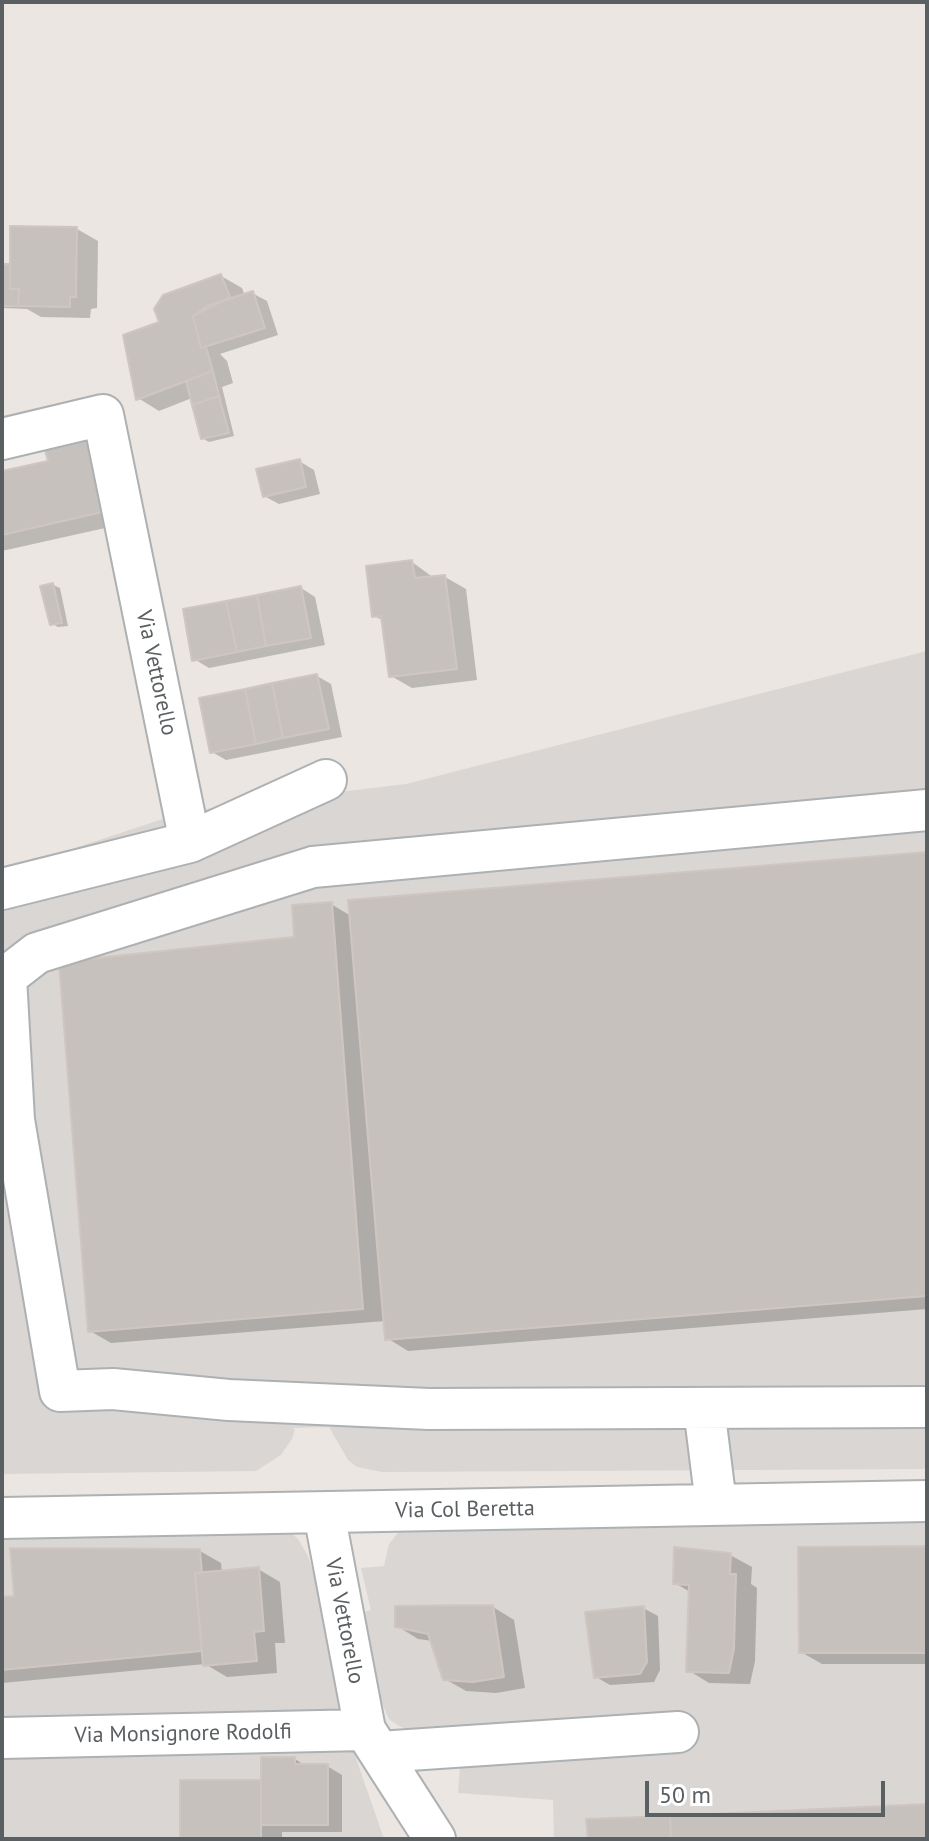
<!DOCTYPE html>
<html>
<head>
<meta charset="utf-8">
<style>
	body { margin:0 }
	#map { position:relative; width:929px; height:1841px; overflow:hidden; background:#ebe6e1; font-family:"PT Sans",sans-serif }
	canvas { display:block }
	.frame { position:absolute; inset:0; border:4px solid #5a5f61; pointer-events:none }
	.scale { position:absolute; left:645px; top:1781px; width:240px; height:36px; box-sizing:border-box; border:4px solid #5a5f61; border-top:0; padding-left:10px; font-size:24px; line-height:28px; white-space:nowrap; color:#5a5f61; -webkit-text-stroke:6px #fff; paint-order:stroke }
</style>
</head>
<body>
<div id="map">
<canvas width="929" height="1841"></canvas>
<div class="frame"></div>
<div class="scale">50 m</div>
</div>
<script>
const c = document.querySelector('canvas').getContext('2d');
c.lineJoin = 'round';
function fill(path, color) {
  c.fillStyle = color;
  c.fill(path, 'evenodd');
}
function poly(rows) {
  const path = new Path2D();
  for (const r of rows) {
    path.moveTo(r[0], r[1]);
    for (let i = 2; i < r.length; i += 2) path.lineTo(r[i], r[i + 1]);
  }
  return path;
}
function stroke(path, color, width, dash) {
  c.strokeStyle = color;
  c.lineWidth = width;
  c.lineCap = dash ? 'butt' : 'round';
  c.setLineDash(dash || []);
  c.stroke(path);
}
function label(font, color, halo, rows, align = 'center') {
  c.font = font + ' "PT Sans",sans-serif';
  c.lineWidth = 7;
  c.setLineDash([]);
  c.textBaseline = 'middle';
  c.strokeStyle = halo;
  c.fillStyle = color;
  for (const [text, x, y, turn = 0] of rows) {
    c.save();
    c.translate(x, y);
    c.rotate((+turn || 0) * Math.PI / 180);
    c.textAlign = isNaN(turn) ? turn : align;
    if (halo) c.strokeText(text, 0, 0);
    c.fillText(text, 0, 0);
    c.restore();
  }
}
fill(poly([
	[927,651,927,1469,382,1472,357,1467,348,1460,329,1427,292,1428,295,1430,292,1439,281,1455,256,1471,2,1474,2,872,169,817,216,807,406,784],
	[927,1511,927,1839,554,1839,553,1800,458,1793,461,1751,399,1726,389,1719,381,1701,361,1613,371,1610,361,1568,384,1566,389,1544,405,1524],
	[2,1515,281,1524,298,1539,308,1556,325,1609,344,1703,339,1709,384,1839,2,1839]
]), '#dad6d4');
fill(poly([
	[77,229,98,241,97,308,91,309,90,318,41,317,27,309,2,308,2,266,9,266],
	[221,276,242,288,245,296,252,293,267,301,278,335,220,354,227,361,233,383,222,387,234,436,209,442,202,438,192,398,159,411,138,398,162,323],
	[299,461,314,470,320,494,279,504,264,496],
	[2,473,132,522,2,551],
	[412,562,434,578,445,577,466,589,477,680,412,688,391,676,384,621,374,616],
	[53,585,60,588,68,626,58,627,51,623],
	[301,588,315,597,325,645,209,668,194,659],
	[317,676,331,684,342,737,226,760,212,752],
	[927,854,927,1309,408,1351,387,1338,385,1321,111,1343,90,1331,296,939,331,904,351,916],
	[927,1548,927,1664,822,1664,801,1652],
	[200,1551,221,1563,222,1573,258,1569,280,1582,285,1643,275,1643,277,1673,227,1677,205,1664,2,1683,2,1599],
	[730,1555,752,1567,751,1584,757,1588,755,1661,750,1684,709,1683,688,1670,690,1592,675,1583],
	[493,1607,514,1620,525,1688,496,1693,466,1691,445,1679,433,1641,418,1639,397,1626],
	[643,1608,658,1616,660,1670,654,1682,610,1685,596,1677],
	[295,1759,306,1766,327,1766,342,1775,342,1832,282,1832,282,1839,182,1839]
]), '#0003');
const building = poly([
	[10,226,77,227,76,297,70,297,70,307,18,306,19,289,10,289,10,226],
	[2,264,10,264,10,289,19,289,18,306,2,306,2,264],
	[221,274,230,297,193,316,201,348,206,347,213,371,136,400,123,335,159,322,154,309,163,295,221,274],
	[253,291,265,328,201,348,193,316,207,306,253,291],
	[213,371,219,396,192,405,186,381,213,371],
	[219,396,229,433,201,439,192,405,219,396],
	[93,430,111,510,2,535,2,471,48,461,43,442,93,430],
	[300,459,306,487,263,497,256,469,300,459],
	[412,560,415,578,445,575,457,669,389,677,381,616,372,617,366,566,412,560],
	[53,583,62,623,50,625,40,586,53,583],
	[301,586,311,638,266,646,257,595,301,586],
	[257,595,266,646,237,652,226,601,257,595],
	[226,601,237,652,192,661,183,609,226,601],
	[317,674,329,729,283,738,272,683,317,674],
	[272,683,283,738,256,744,245,689,272,683],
	[245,689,256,744,210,753,199,698,245,689],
	[927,852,927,1296,385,1340,348,900,927,852],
	[332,902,363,1309,88,1332,59,962,294,937,292,905,332,902],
	[927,1546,927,1653,799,1653,798,1547,927,1546],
	[674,1547,731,1553,730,1574,736,1574,734,1648,729,1673,686,1672,689,1585,673,1584,674,1547],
	[10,1548,200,1549,202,1573,195,1573,202,1651,2,1670,2,1597,14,1596,10,1548],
	[259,1567,264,1631,254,1632,257,1661,203,1666,195,1573,259,1567],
	[493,1605,504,1677,473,1682,443,1680,428,1634,395,1627,395,1606,493,1605],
	[644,1606,647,1662,640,1674,594,1678,585,1612,644,1606],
	[261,1757,295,1757,295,1764,328,1764,328,1825,261,1825,261,1757],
	[180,1780,261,1780,261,1839,180,1839,180,1780],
	[927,1804,927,1839,671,1839,670,1816,927,1804],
	[670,1816,671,1839,588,1839,586,1819,670,1816]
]);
fill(building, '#c7c1be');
stroke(building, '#cfc6c1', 2);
const minor = poly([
	[2,439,103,415,190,842],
	[927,810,313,867,37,953,6,977,14,1120,60,1391,113,1389,229,1400,429,1409,927,1407],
	[2,889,190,842,326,780],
	[704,1408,716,1504],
	[324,1513,365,1730,435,1839],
	[2,1518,927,1501],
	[2,1738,365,1730],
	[379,1752,678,1732]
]);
stroke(minor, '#adb1b3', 44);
stroke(minor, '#fff', 40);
label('22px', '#5a5f61', '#fff', [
	["Via Vettorello",156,673,78],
	["Via Col Beretta",465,1510,-1],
	["Via Vettorello",344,1621,79],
	["Via Monsignore Rodolfi",183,1734,-1]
]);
</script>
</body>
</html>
